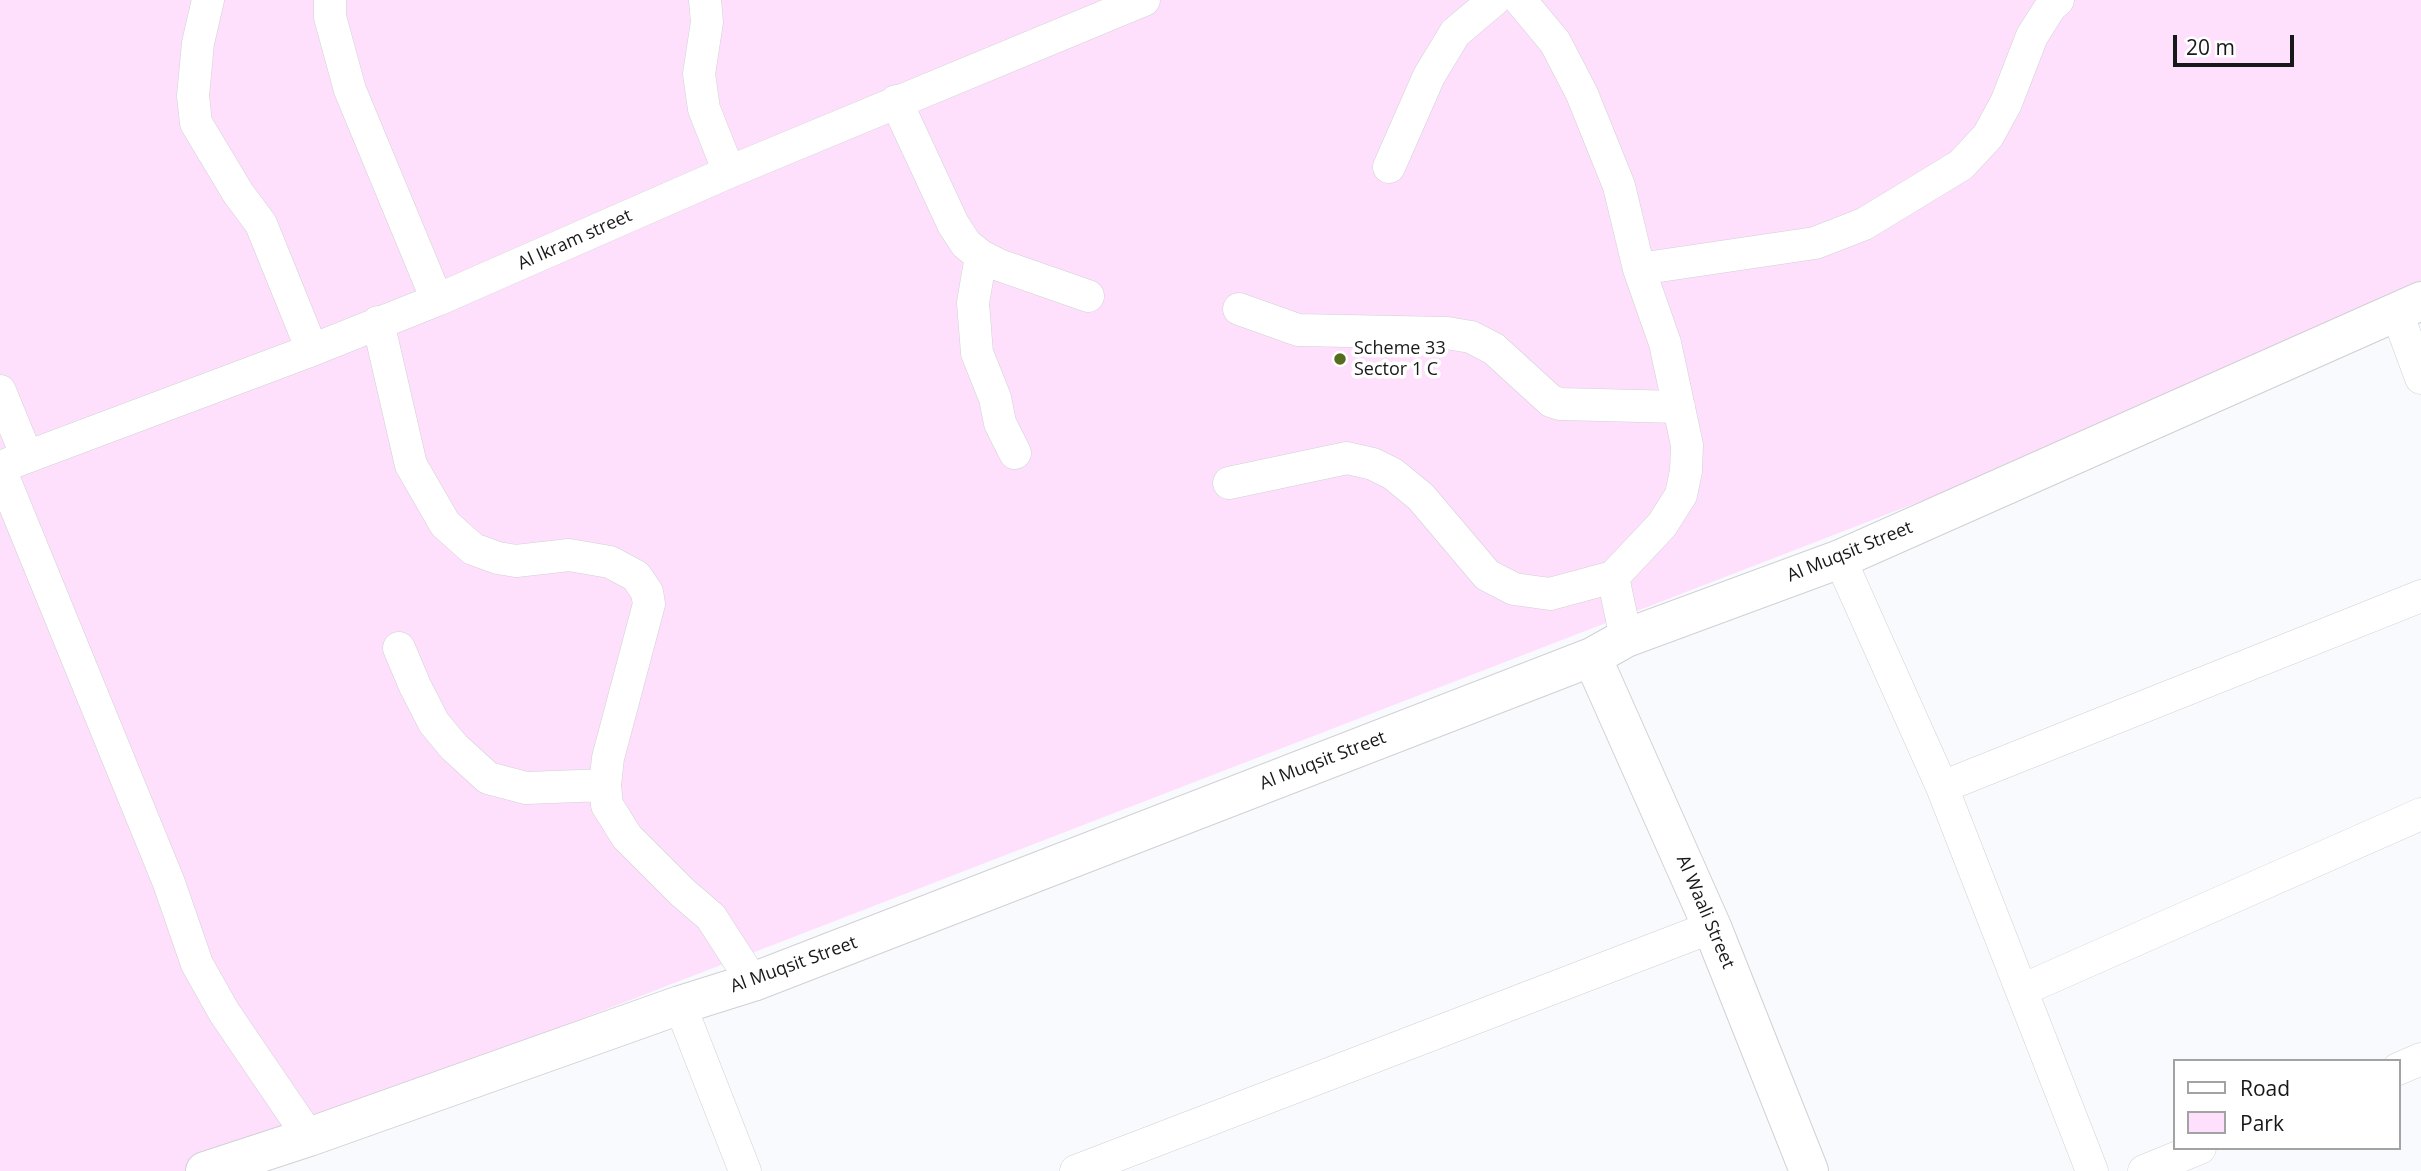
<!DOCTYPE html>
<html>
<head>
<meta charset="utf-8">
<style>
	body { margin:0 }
	#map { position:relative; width:2421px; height:1171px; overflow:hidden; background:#f9fafd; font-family:"Open Sans",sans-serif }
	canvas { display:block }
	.legend { position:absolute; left:2173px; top:1059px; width:228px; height:91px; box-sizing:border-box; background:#fff; border:2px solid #a2a3a3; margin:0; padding:9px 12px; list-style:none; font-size:21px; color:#171819 }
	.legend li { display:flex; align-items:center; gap:14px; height:35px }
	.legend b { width:35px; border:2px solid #a2a3a3 }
	.scale { position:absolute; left:2173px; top:35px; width:121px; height:32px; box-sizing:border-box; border:4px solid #171819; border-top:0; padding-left:9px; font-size:21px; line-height:24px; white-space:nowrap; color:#171819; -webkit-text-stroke:5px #fff; paint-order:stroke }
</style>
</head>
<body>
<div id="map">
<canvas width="2421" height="1171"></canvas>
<ul class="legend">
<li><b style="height:9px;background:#fff"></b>Road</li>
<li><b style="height:19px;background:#fee0fd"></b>Park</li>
</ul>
<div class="scale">20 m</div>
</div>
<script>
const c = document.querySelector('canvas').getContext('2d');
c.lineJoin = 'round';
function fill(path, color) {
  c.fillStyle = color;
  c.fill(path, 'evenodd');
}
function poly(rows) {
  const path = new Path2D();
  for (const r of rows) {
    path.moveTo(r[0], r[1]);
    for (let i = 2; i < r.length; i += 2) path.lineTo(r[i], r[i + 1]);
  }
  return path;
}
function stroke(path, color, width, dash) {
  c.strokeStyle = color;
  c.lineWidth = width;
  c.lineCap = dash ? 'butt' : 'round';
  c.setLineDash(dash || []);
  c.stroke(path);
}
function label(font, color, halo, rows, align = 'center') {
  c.font = font + ' "Open Sans",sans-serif';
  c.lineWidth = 7;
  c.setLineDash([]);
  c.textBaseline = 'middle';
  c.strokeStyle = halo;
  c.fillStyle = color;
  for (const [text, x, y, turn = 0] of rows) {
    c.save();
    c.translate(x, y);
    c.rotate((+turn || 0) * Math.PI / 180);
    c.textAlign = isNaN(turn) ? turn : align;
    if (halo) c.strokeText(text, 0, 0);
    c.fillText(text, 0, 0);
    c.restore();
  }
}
fill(poly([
	[0,0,2421,0,2421,308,188,1171,0,1171]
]), '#fee0fd');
const minor = poly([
	[208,0,198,43,193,96,196,123,238,193,261,224,312,350],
	[330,0,330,17,350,90,437,300],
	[705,0,707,22,699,74,704,109,729,172],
	[1520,0,1555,42,1582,94,1619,186,1639,269,1665,343,1687,445,1686,471,1681,495,1662,525,1613,577,1626,638],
	[896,101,953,224,966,244,981,256,999,265,1088,296],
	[1389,167,1429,76,1455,33,1494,0],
	[981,256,973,303,977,353,995,398,1000,423,1015,453],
	[1639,269,1815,243,1864,224,1961,165,1988,136,2006,103,2032,36,2051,6,2058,0],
	[1239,309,1298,330,1447,333,1471,337,1494,349,1551,401,1560,404,1679,407],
	[2396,310,2421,378],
	[378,322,411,465,445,524,473,549,498,558,516,561,569,555,610,562,636,576,647,592,649,604,608,758,605,785,607,805,627,837,682,892,711,917,753,982],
	[0,391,27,457],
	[0,467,312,350,437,300,729,172,1144,0],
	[0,469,169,883,197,964,224,1012,309,1137],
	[1229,483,1347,458,1373,464,1393,474,1421,497,1487,575,1514,589,1550,594,1613,577],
	[1840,559,1942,787],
	[399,648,415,686,434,723,454,747,488,778,526,788,605,785],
	[2022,990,2421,814],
	[680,1005,745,1171],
	[2398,1069,2421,1059],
	[1076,1171,1712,927],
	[2092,1171,1942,787,2421,596],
	[2144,1171,2200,1148]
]);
const tertiary = poly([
	[1592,657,1712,927,1809,1171],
	[205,1171,309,1137,680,1005,753,982,1592,657,1626,638,1840,559,2421,301]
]);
stroke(minor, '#d0d1d4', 33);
stroke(tertiary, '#d0d1d4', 40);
stroke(minor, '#fff', 32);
stroke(tertiary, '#fff', 38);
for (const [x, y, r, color] of [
	[1340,359,7,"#556d1e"]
]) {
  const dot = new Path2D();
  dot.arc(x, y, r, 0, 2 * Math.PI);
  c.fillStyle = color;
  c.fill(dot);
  stroke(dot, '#fff', 2.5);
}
label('18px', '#171819', '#fff', [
	["Al Ikram street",575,240,-24],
	["Al Muqsit Street",1850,552,-22],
	["Al Muqsit Street",1323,761,-21],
	["Al Waali Street",1705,912,67],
	["Al Muqsit Street",794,965,-20]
]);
label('18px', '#171819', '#fff', [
	["Scheme 33",1354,349],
	["Sector 1 C",1354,370]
], 'left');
</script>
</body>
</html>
